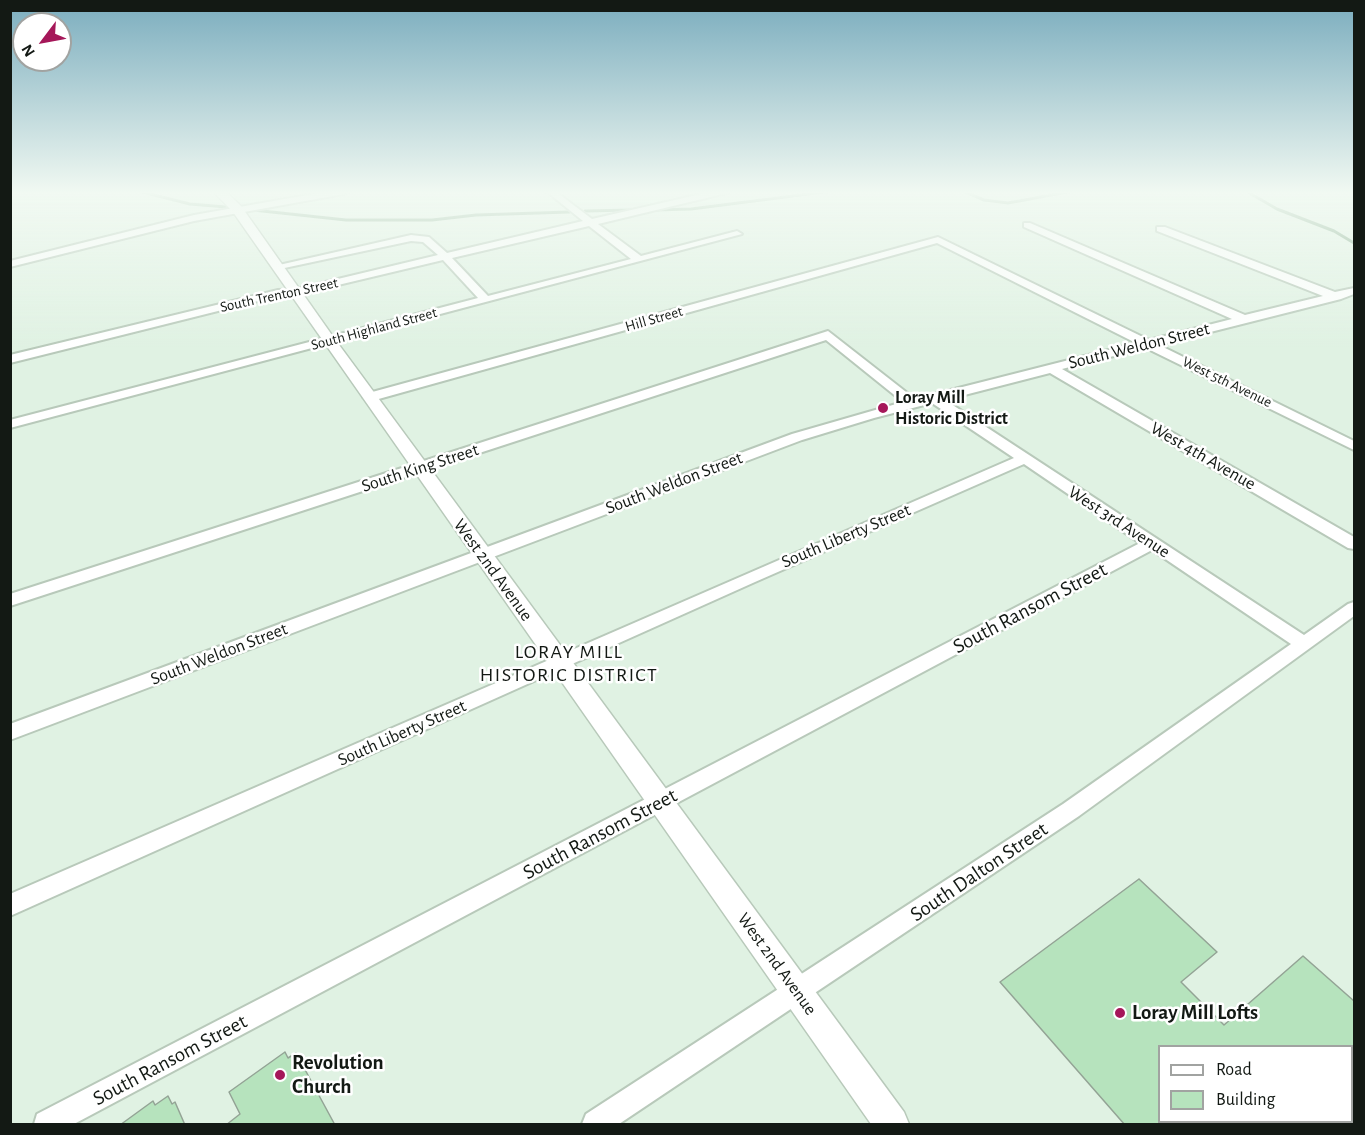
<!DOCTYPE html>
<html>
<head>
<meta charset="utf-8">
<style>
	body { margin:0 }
	#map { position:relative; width:1365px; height:1135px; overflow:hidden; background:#e0f2e3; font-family:"Alegreya Sans",sans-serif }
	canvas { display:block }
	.frame { position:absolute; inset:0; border:12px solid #131914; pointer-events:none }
	.legend { position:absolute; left:1158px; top:1045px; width:195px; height:78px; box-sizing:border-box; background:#fff; border:2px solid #a1a3a1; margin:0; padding:8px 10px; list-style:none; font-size:18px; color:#131914 }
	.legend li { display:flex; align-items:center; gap:12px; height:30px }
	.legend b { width:30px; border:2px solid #a1a3a1 }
	.north { position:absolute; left:12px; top:12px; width:60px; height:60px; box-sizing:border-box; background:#fff; border:2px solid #a1a3a1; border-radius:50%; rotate:238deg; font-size:16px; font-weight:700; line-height:24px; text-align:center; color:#131914 }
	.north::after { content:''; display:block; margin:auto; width:21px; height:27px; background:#a51759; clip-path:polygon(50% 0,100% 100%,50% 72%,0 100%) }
</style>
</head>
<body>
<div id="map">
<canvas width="1365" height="1135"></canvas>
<div class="frame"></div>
<ul class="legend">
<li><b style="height:8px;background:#fff"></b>Road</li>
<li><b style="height:16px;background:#b6e3bd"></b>Building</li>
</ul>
<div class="north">N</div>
</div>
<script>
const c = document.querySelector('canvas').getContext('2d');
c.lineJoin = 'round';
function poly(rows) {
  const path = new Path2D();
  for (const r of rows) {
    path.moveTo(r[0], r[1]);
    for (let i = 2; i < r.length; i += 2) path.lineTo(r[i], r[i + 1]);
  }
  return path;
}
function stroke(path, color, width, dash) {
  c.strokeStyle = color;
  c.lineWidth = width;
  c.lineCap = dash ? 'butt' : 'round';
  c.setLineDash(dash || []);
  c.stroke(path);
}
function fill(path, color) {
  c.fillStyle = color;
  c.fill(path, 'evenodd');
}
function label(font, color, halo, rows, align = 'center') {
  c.font = font + ' "Alegreya Sans",sans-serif';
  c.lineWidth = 5;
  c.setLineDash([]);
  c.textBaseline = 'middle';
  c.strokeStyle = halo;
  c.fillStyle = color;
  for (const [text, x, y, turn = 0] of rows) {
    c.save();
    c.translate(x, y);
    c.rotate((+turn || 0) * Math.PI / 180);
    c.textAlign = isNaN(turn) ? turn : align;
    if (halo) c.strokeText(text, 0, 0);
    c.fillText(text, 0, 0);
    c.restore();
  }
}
stroke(poly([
	[138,191,190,204,226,207],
	[963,191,984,200,1008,203,1073,191],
	[1246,191,1277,209,1334,231,1354,243],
	[253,210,346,220,432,220,476,215,569,212],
	[653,210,691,209,832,191],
	[585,211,630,210]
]), '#78a280', 3);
const building = poly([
	[1139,879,1217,952,1181,982,1224,1025,1303,956,1354,1001,1354,1047,1160,1047,1160,1125,1125,1125,1000,982,1139,879],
	[285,1052,288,1058,296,1053,335,1125,226,1125,240,1114,229,1092,285,1052],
	[168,1096,172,1104,175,1102,185,1125,120,1125,153,1101,155,1105,168,1096]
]);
fill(building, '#b6e3bd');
stroke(building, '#93a395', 1.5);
const minor = poly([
	[330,191,349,191,344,194,194,221,10,267,10,261,194,215,330,191],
	[546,191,555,191,592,219,714,191,728,191,727,193,598,224,641,256,737,231,742,234,10,428,10,420,478,298,443,260,296,295,278,296,10,363,10,355,278,290,296,289,438,255,423,242,411,241,275,270,275,266,279,265,411,235,429,237,447,253,583,221,546,191],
	[589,226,631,259,488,296,452,258,589,226],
	[1024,223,1030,223,1245,315,1323,296,1157,231,1157,227,1165,227,1335,292,1354,288,1354,294,1341,299,1159,345,1354,441,1354,450,1146,348,1062,369,1354,537,1354,549,1348,548,1050,373,945,400,1304,635,1348,604,1354,602,1354,616,1079,816,619,1124,582,1124,586,1114,1063,804,1291,644,1152,550,74,1124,34,1124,37,1114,1140,543,1024,464,755,582,10,916,10,894,1014,458,932,403,874,418,802,440,10,740,10,724,792,434,903,402,826,340,10,606,10,594,828,331,915,399,1136,343,937,243,375,400,370,401,363,397,365,394,938,237,1149,340,1232,319,1024,227,1024,223]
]);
const tertiary = poly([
	[213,191,225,191,241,206,334,338,904,1112,909,1124,871,1124,233,212,213,191]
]);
stroke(minor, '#b8c9ba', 4);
stroke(tertiary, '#b8c9ba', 3);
fill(minor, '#fff');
fill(tertiary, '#fff');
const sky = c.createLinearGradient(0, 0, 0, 350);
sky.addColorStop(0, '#7badbe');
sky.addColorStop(0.55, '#f1f9f2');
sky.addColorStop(1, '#f1f9f200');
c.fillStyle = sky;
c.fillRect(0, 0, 1365, 350);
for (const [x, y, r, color] of [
	[883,408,6,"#a51759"],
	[1120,1013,6,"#a51759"],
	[280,1075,6,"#a51759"]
]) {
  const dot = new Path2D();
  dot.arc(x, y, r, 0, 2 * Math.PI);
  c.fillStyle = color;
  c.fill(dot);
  stroke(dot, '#fff', 2);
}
label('15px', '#131914', '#fff', [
	["South Trenton Street",279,295,-12],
	["Hill Street",654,319,-16],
	["South Highland Street",374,329,-15],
	["West 5th Avenue",1227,382,26]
]);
label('18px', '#131914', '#fff', [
	["South Weldon Street",1139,346,-14],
	["West 4th Avenue",1203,456,30],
	["South King Street",420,468,-18],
	["South Weldon Street",674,483,-21],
	["West 3rd Avenue",1119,522,33],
	["South Liberty Street",846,536,-23],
	["West 2nd Avenue",493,570,54],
	["South Weldon Street",219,654,-21],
	["South Liberty Street",402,733,-24],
	["West 2nd Avenue",777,964,54]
]);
label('bold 18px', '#131914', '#fff', [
	["Loray Mill",895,398],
	["Historic District",895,419]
], 'left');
c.letterSpacing = '1.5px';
label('20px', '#131914', '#fff', [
	["LORAY MILL",569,652],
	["HISTORIC DISTRICT",569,675]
]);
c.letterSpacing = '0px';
label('21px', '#131914', '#fff', [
	["South Ransom Street",1030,608,-28],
	["South Ransom Street",600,834,-28],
	["South Dalton Street",979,872,-34],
	["South Ransom Street",170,1060,-28]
]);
label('bold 21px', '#131914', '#fff', [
	["Loray Mill Lofts",1132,1013],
	["Revolution",292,1063],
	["Church",292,1087]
], 'left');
</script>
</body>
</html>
